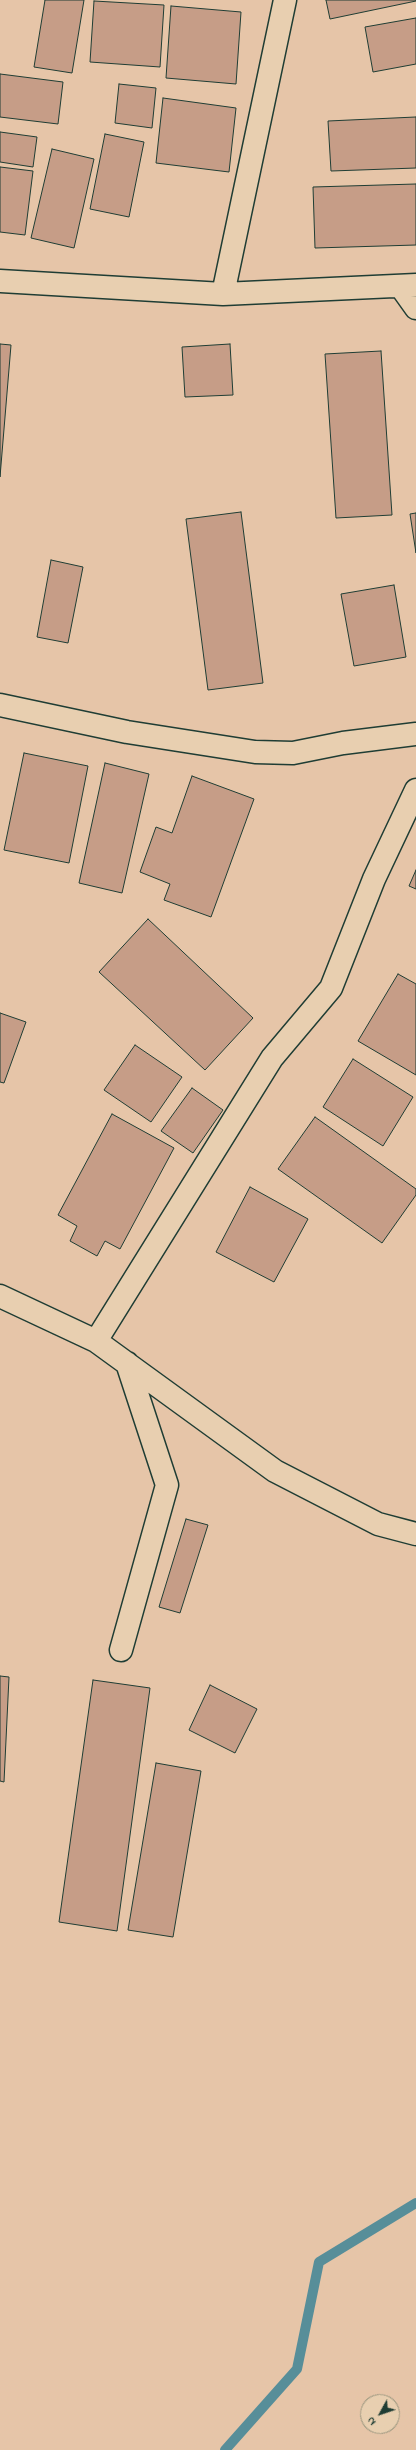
<!DOCTYPE html>
<html>
<head>
<meta charset="utf-8">
<style>
	body { margin:0 }
	#map { position:relative; width:416px; height:2450px; overflow:hidden; background:#e6c5a8; font-family:"Indie Flower",sans-serif }
	canvas { display:block }
	.north { position:absolute; left:360px; top:2394px; width:40px; height:40px; box-sizing:border-box; background:#e8cfb0; border:1px solid #98957e; border-radius:50%; rotate:230deg; font-size:11px; font-weight:700; line-height:16px; text-align:center; color:#1f3d34 }
	.north::after { content:''; display:block; margin:auto; width:14px; height:18px; background:#1f3d34; clip-path:polygon(50% 0,100% 100%,50% 72%,0 100%) }
</style>
</head>
<body>
<div id="map">
<canvas width="416" height="2450"></canvas>
<div class="north">N</div>
</div>
<script>
const c = document.querySelector('canvas').getContext('2d');
c.lineJoin = 'round';
function poly(rows) {
  const path = new Path2D();
  for (const r of rows) {
    path.moveTo(r[0], r[1]);
    for (let i = 2; i < r.length; i += 2) path.lineTo(r[i], r[i + 1]);
  }
  return path;
}
function stroke(path, color, width, dash) {
  c.strokeStyle = color;
  c.lineWidth = width;
  c.lineCap = dash ? 'butt' : 'round';
  c.setLineDash(dash || []);
  c.stroke(path);
}
function fill(path, color) {
  c.fillStyle = color;
  c.fill(path, 'evenodd');
}
stroke(poly([
	[225,2450,297,2369,319,2262,416,2203]
]), '#578e99', 10);
const building = poly([
	[45,0,84,0,72,73,34,67,45,0],
	[326,0,416,0,416,1,330,19,326,0],
	[94,1,164,5,160,67,90,62,94,1],
	[171,6,241,12,236,84,166,78,171,6],
	[416,18,416,64,373,72,365,27,416,18],
	[0,74,63,82,58,124,0,117,0,74],
	[119,84,156,88,152,128,115,123,119,84],
	[163,98,236,108,229,172,156,163,163,98],
	[416,117,416,168,331,171,328,121,416,117],
	[0,132,37,137,33,167,0,162,0,132],
	[105,134,144,142,129,217,90,209,105,134],
	[52,149,94,159,74,248,31,238,52,149],
	[0,167,33,171,25,235,0,232,0,167],
	[416,184,416,245,315,248,313,187,416,184],
	[0,344,11,345,0,477,0,344],
	[230,344,233,395,185,397,182,347,230,344],
	[381,351,392,515,336,518,325,354,381,351],
	[241,512,263,683,208,690,186,519,241,512],
	[416,513,416,553,410,514,416,513],
	[51,560,83,567,68,643,37,637,51,560],
	[394,585,406,657,354,666,341,594,394,585],
	[24,753,88,766,69,863,4,850,24,753],
	[105,763,149,774,122,893,79,883,105,763],
	[192,776,254,799,211,917,164,900,170,884,140,872,156,827,172,833,192,776],
	[416,870,416,889,409,886,416,870],
	[148,919,253,1018,205,1070,99,972,148,919],
	[398,974,416,984,416,1075,358,1041,398,974],
	[0,1013,26,1022,4,1083,0,1082,0,1013],
	[135,1045,182,1077,151,1122,104,1090,135,1045],
	[353,1059,413,1097,383,1146,323,1107,353,1059],
	[192,1088,223,1110,193,1153,161,1131,192,1088],
	[112,1114,174,1148,120,1249,105,1241,97,1256,70,1241,77,1226,58,1215,112,1114],
	[315,1117,416,1189,416,1195,382,1243,278,1169,315,1117],
	[250,1187,308,1219,274,1282,216,1252,250,1187],
	[186,1519,208,1525,180,1613,159,1607,186,1519],
	[0,1676,9,1677,4,1782,0,1781,0,1676],
	[93,1680,150,1688,117,1931,59,1922,93,1680],
	[210,1685,257,1709,235,1753,189,1730,210,1685],
	[156,1763,201,1771,173,1937,128,1930,156,1763]
]);
fill(building, '#c69d87');
stroke(building, '#1f3d34', 1);
const street = poly([
	[0,281,223,294,416,285],
	[401,287,416,308],
	[223,294,285,0],
	[0,705,127,732,255,752,293,753,343,743,416,734],
	[0,1296,96,1341,275,1471,378,1524,416,1534],
	[96,1341,272,1058,331,988,374,879,416,790],
	[121,1650,167,1485,127,1363]
]);
stroke(street, '#1f3d34', 25);
stroke(street, '#e8cfb0', 22);
</script>
</body>
</html>
